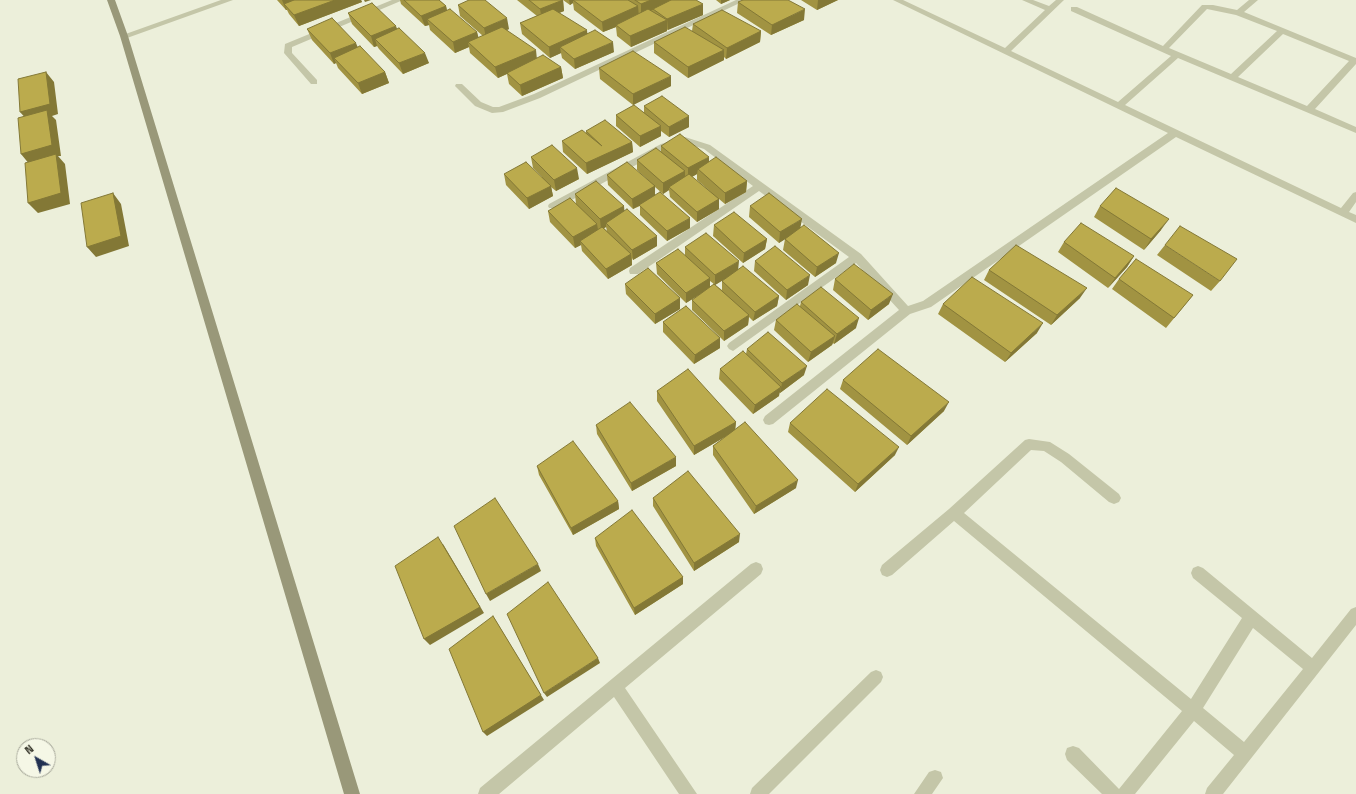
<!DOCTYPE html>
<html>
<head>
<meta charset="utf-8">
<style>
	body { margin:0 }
	#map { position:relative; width:1356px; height:794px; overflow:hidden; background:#ecefda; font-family:"Titillium Web",sans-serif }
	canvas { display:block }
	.north { position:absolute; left:16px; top:738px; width:40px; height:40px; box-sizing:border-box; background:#f5f7e6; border:1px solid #a7a89a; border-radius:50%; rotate:321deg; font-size:11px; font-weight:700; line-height:16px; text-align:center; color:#333227 }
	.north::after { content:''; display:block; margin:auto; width:14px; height:18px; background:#213051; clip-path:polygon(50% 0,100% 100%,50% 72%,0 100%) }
</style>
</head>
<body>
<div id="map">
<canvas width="1356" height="794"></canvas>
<div class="north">N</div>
</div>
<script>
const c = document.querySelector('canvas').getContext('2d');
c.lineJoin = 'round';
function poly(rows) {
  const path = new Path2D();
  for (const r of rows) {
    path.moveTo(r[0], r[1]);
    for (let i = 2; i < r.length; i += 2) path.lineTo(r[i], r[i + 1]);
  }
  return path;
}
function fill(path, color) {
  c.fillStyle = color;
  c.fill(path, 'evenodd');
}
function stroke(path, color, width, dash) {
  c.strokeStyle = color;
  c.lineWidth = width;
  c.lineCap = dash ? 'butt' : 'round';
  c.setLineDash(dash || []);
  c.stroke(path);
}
fill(poly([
	[221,0,233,0,127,38,120,36,221,0],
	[392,0,403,0,292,47,292,53,317,80,317,84,311,84,284,53,285,44,392,0],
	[736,0,746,0,540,98,503,112,492,113,475,106,455,86,456,84,462,84,481,102,493,107,499,107,534,94,736,0],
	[893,0,903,0,1005,48,1045,10,1022,0,1033,0,1049,6,1056,0,1064,0,1011,51,1118,102,1171,56,1071,11,1071,7,1077,7,1163,46,1202,5,1213,5,1237,10,1249,0,1258,0,1244,12,1356,58,1356,64,1315,109,1356,127,1356,133,1178,58,1125,105,1341,208,1353,193,1356,192,1356,202,1349,212,1356,215,1356,223,1176,137,931,307,910,314,773,424,769,425,765,424,763,420,765,416,899,310,856,263,733,351,729,349,727,346,729,343,849,257,759,191,638,274,630,274,629,271,630,268,753,186,704,149,685,143,667,148,557,208,549,208,548,206,549,204,661,144,685,137,688,138,710,145,861,254,908,306,923,301,1168,133,893,0],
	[1207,9,1236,15,1277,31,1231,74,1169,48,1207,9],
	[1283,34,1349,61,1307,106,1238,77,1283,34],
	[1029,439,1050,442,1069,454,1119,494,1121,498,1119,502,1114,504,1109,502,1061,462,1044,451,1031,450,964,513,1191,699,1242,618,1193,578,1191,573,1193,568,1198,566,1203,568,1312,658,1351,609,1356,607,1356,625,1223,794,1205,794,1207,788,1234,755,1194,721,1135,794,1102,794,1067,760,1065,754,1067,748,1073,746,1079,748,1119,789,1182,711,954,521,892,575,887,577,882,575,880,570,882,565,949,509,1025,440,1029,439],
	[1253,628,1303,669,1244,742,1203,708,1253,628],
	[756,562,761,564,763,569,761,574,625,688,697,794,679,794,614,697,499,794,478,794,480,788,751,564,756,562],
	[876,670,881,672,883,677,881,682,769,794,750,794,752,788,871,672,876,670],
	[935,770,941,772,943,778,932,794,914,794,929,772,935,770]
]), '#c4c6a8');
fill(poly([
	[107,0,115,0,128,36,360,794,344,794,120,36,107,0]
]), '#999879');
fill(poly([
	[277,0,361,0,362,2,299,26,289,14,287,10,286,10],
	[400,0,439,0,446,6,447,10,477,32,478,38,483,36,460,16,458,5,509,29,507,30,537,58,561,67,563,78,522,96,509,84,507,74,498,78,470,53,469,47,455,53,430,30,429,25,425,26,401,4],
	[517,0,563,0,564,11,559,13,614,52,575,69,562,58,561,53,550,58,522,34,520,23,537,16],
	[563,0,696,0,703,15,667,30,667,31,631,47,617,36,616,27,603,32,574,10,573,3,570,5],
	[716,0,730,0,721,4],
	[801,0,838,0,817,10],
	[738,2,804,20,771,35,737,13],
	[348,13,397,29,429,63,403,74,379,49,377,46,374,47,352,24],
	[693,24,761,31,760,42,726,59,724,57,724,60,688,78,654,53,654,42,692,31],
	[307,29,358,47,385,72,389,83,362,94,338,68,336,63,334,64,312,40],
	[599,68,671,86,633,105,600,79],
	[644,106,689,127,669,137,661,131,661,136,640,147,616,126,616,115,644,112],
	[586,131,632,142,633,152,587,174,563,152,562,141,586,133],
	[661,146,709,162,747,181,746,192,725,204,719,199,719,209,697,222,670,197,669,190,663,194,655,187,655,195,690,228,667,241,640,215,640,206,633,209,608,185,607,175,650,182,637,170,637,160,661,152],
	[697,174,697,180,711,192,692,177],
	[531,157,579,179,556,191,551,187,553,196,529,209,506,185,504,174,542,177,533,168],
	[575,194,624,206,624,211,657,246,633,260,632,258,632,265,608,279,582,251,581,245,575,248,550,222,548,211,576,204],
	[606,227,607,231,604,228],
	[750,206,800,228,836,263,815,277,783,250,785,239,789,236,779,243,749,217],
	[1100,206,1161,230,1144,250,1094,217],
	[714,225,767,239,765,249,743,263,713,236],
	[1064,242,1134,256,1127,267,1108,288,1058,252],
	[1165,245,1220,281,1211,291,1157,255],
	[685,247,738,270,779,296,777,306,753,321,749,317,748,325,724,341,692,310,692,300,702,293,686,303,657,274,656,263,685,256],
	[728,277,722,281,722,290,715,285],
	[710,281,714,284,710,287],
	[755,261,808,285,786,300,754,271],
	[989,270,1080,298,1051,325,984,280],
	[835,279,889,304,868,320,833,290],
	[1119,279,1193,295,1166,328,1112,289],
	[625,284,680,298,680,309,655,324,626,294],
	[801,302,856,328,834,344,833,343,832,345,808,362,774,330,776,320,800,306],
	[943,304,1037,333,1005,362,938,314],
	[663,322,720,338,720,348,694,364,663,332],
	[747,349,804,375,780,393,779,392,779,396,753,414,719,379,720,369,746,354],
	[843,380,944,411,907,445,840,389],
	[657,391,736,422,735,430,796,488,754,514,713,455,713,446,730,434,694,455,657,401],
	[790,423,895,455,855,492,788,432],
	[596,425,676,466,632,491,597,434],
	[537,466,618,501,619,509,573,535,539,475],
	[653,498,739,542,694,571,653,506],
	[595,538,683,577,683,584,635,615,596,546]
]), '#a19342');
fill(poly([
	[282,0,313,0,284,4,287,10,286,10],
	[335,0,361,0,362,2,299,26,294,15],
	[364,0,371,0,365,2],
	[563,0,564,11,542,20,540,9],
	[569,0,573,0,573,3,570,5],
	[651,0,675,0,641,15,641,4],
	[721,0,730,0,721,4],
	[818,0,838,0,817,10],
	[703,4,703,15,668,30,667,19],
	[446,6,448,17,427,19,429,25,425,26,421,16],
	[638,6,639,17,616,25,616,27,603,32,602,22],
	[805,9,804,20,771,35,772,25],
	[507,18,509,29,486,38,484,28],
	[667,20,667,31,631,47,630,36],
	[396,26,400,37,375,39,377,46,374,47,371,36],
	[587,30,588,41,560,47,561,53,550,58,549,47],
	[761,31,760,42,726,59,727,48],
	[477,32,480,43,468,42,469,47,455,53,453,42],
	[613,42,614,52,575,69,574,59],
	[356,43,360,53,334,58,336,63,334,64,330,53],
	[536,50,537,60,498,78,495,67],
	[724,50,724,60,688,78,688,67],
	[425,53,429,63,403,74,399,63],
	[561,67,563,78,522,96,520,85],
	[46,72,54,82,58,114,52,116,56,120,61,156,58,156,65,164,70,204,38,213,28,203,30,165,21,154,29,122,20,112],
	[385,72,389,83,362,94,358,83],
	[671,76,671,86,633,105,633,94],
	[689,116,689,127,669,137,669,127],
	[661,126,661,136,640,147,640,136],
	[632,142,633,152,587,174,586,163],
	[709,157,709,167,698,169,697,174,688,179,688,168],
	[577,168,579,179,556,191,554,180],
	[685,171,685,182,669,187,669,190,663,194,663,183],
	[747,181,746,192,725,204,725,193],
	[551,186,553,196,529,209,527,198],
	[655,186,655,197,633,209,632,199],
	[113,193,121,204,129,246,96,257,87,247],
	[719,199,719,209,697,222,697,212],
	[624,206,625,217,606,223,606,227,601,230,600,219],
	[690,218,690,228,667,241,667,231],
	[802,219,800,230,779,243,780,232],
	[1169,219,1161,230,1144,250,1151,239],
	[597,224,599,235,580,241,581,245,575,248,573,237],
	[657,236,657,246,633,260,632,250],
	[767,239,765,249,743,263,744,253],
	[839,253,836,263,815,277,817,267],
	[631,254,632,265,608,279,606,269],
	[1134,256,1127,267,1108,288,1115,278],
	[739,261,738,271,715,285,715,275],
	[810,275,808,285,786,300,787,290],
	[710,278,710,288,686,303,686,293],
	[1087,288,1080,298,1051,325,1057,315],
	[893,294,889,304,868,320,871,310],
	[779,296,777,306,753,321,755,312],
	[680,298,680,309,655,324,655,314],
	[749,315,748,325,724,341,724,331],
	[859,318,856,328,834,344,837,334],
	[1043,323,1037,333,1005,362,1011,353],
	[835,336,832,345,808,362,811,352],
	[720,338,720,348,694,364,695,355],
	[807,366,804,375,780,393,782,383],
	[781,387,779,396,753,414,755,405],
	[949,402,944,411,907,445,911,436],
	[736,422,735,431,694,455,694,446],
	[899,447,895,455,855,492,858,484],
	[676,457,676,466,632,491,631,483],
	[798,480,796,488,754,514,756,506],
	[618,501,619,509,573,535,571,528],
	[740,534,739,542,694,571,694,563],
	[443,544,484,613,430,645,424,639],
	[538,564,541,571,490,601,486,594],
	[683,577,683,584,635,615,634,608],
	[493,616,544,700,487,736,483,732],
	[598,658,600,663,547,697,544,693]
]), '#837836');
const building = poly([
	[294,0,335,0,294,15,284,4,294,0],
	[404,0,439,0,446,6,421,16,404,0],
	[469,0,485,0,507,18,484,28,458,5,469,0],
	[529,0,563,0,540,9,529,0],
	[573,0,628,0,638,6,602,22,573,0],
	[635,0,651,0,641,4,635,0],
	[671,0,696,0,703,4,667,19,653,9,671,0],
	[743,0,788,0,805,9,772,25,738,2,743,0],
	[372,3,396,26,371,36,348,13,372,3],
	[450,9,477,32,453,42,427,19,450,9],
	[553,9,587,30,549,47,520,23,553,9],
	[648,9,667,20,630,36,616,25,648,9],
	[722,10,761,31,727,48,693,24,722,10],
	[332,18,356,43,330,53,307,29,332,18],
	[502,27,536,50,495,67,468,42,502,27],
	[685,27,724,50,688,67,654,42,685,27],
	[399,28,425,53,399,63,375,39,399,28],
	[595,30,613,42,574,59,560,47,595,30],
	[360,46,385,72,358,83,334,58,360,46],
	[633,51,671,76,633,94,599,68,633,51],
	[543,55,561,67,520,85,507,73,543,55],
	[46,72,50,104,20,112,18,79,46,72],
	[662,96,689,116,669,127,644,106,662,96],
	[634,105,661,126,640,136,616,115,634,105],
	[47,110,52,145,21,154,18,118,47,110],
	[605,120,632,142,586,163,562,141,582,130,602,146,586,131,605,120],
	[680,134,709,157,688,168,661,146,680,134],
	[552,145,577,168,554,180,531,157,552,145],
	[656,148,685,171,663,183,637,160,656,148],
	[56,154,61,193,28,203,25,163,56,154],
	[716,157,747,181,725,193,698,169,716,157],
	[526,162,551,186,527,198,504,174,526,162],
	[627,162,655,186,632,199,607,175,627,162],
	[689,174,719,199,697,212,669,187,689,174],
	[596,181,624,206,600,219,575,194,596,181],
	[1116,188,1169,219,1151,239,1100,206,1116,188],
	[660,192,690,218,667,231,639,205,660,192],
	[113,193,121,236,87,247,81,203,113,193],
	[769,193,802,219,780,232,750,206,769,193],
	[570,198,597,224,573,237,548,211,570,198],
	[627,209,657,236,632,250,606,223,627,209],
	[734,212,767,239,744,253,714,225,734,212],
	[1081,223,1134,256,1115,278,1064,242,1081,223],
	[804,225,839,253,817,267,785,239,804,225],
	[1180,226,1237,259,1220,281,1165,245,1180,226],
	[602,227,631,254,606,269,580,241,602,227],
	[706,233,739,261,715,275,685,247,706,233],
	[1016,245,1087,288,1057,315,989,270,1016,245],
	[775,246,810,275,787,290,755,261,775,246],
	[678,249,710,278,686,293,656,263,678,249],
	[1136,259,1193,295,1174,318,1119,279,1136,259],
	[854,264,893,294,871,310,835,279,854,264],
	[743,266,779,296,755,312,722,281,743,266],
	[648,268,680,298,655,314,625,284,648,268],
	[972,277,1043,323,1011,353,943,304,972,277],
	[714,284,749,315,724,331,692,300,714,284],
	[821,287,859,318,837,334,801,302,821,287],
	[797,304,835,336,811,352,776,320,797,304],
	[686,306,720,338,695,355,663,322,686,306],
	[768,332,807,366,782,383,747,349,768,332],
	[878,349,949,402,911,436,843,380,878,349],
	[743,351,781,387,755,405,720,369,743,351],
	[688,369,736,422,694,446,657,391,688,369],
	[827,389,899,447,858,484,790,423,827,389],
	[630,402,676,457,631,483,596,425,630,402],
	[745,422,798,480,756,506,713,446,745,422],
	[573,441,618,501,571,528,537,466,573,441],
	[688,471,740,534,694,563,653,498,688,471],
	[495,498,538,564,486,594,454,526,495,498],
	[632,510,683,577,634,608,595,538,632,510],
	[438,537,480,607,424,639,395,566,438,537],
	[548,582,598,658,544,693,507,614,548,582],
	[493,616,541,695,483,732,449,649,493,616]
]);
fill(building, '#bbab4d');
stroke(building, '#837836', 1);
</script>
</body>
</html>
